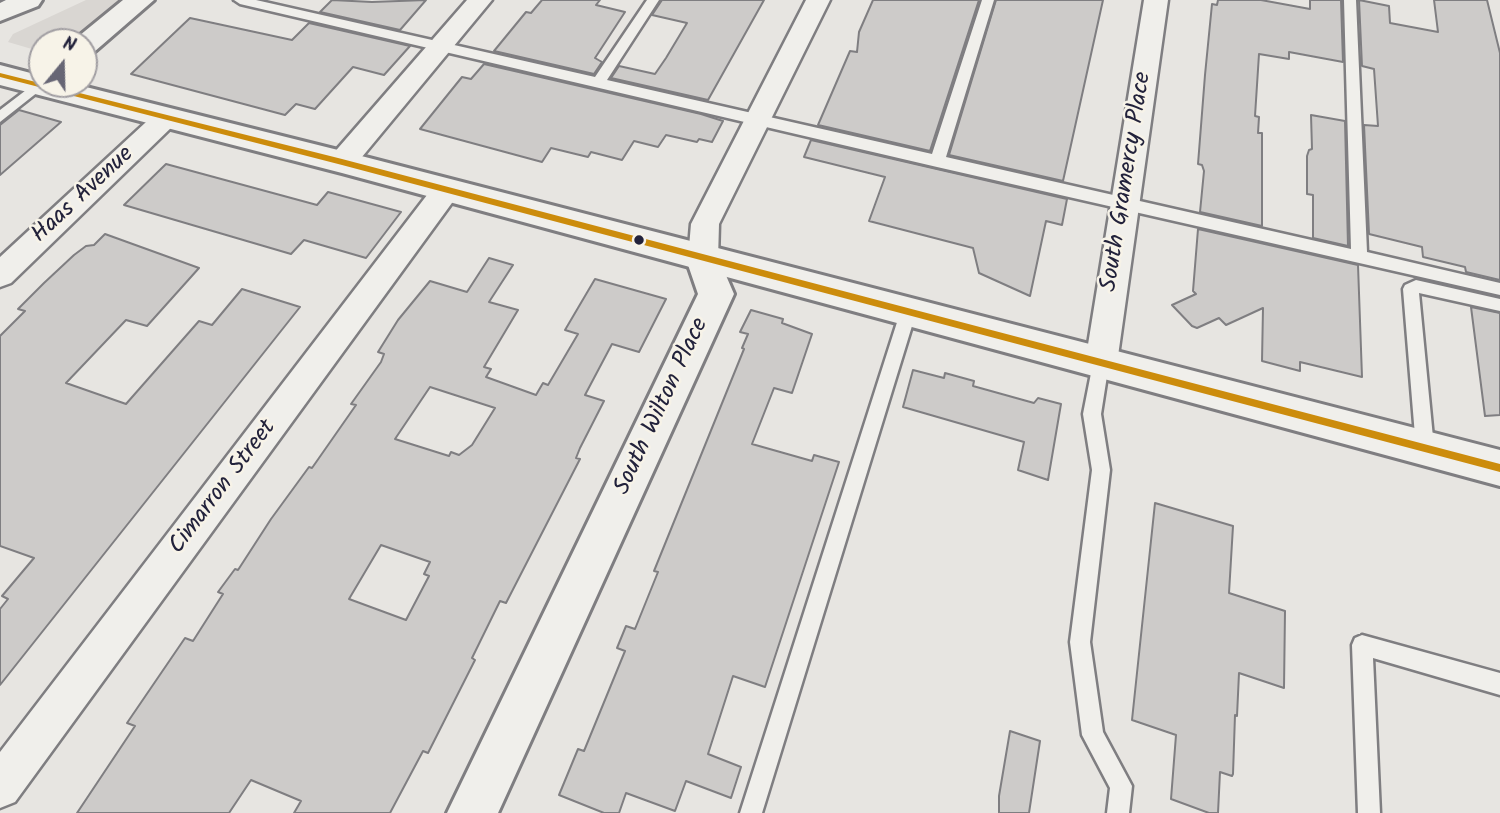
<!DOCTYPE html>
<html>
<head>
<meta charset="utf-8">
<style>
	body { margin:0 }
	#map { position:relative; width:1500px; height:813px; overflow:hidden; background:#e7e5e1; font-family:Kalam,sans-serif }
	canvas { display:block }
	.north { position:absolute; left:28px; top:28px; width:70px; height:70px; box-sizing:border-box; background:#f7f3e8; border:2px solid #a29fa3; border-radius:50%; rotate:19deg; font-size:19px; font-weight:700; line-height:28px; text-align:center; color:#22223b }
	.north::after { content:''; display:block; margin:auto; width:24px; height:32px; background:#676675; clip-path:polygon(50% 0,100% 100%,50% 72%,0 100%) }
</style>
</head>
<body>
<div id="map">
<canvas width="1500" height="813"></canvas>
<div class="north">N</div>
</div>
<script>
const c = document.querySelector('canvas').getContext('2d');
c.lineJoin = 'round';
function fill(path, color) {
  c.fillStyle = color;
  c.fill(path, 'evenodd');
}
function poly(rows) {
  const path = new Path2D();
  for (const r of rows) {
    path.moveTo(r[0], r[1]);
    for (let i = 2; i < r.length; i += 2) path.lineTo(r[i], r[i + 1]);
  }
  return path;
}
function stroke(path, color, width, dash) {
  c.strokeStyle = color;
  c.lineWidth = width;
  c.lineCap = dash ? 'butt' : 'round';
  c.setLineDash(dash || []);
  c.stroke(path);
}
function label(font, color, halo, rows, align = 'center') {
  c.font = font + ' Kalam,sans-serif';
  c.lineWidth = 5;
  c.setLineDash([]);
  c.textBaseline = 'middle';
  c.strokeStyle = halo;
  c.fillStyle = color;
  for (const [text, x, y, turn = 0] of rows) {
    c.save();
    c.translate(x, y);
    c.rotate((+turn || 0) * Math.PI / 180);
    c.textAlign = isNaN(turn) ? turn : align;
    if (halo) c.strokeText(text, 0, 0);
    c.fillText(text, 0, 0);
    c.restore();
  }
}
fill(poly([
	[86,0,126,0,77,42,42,42,42,52,8,42,13,34]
]), '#d9d6d2');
const building = poly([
	[332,0,372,2,426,0,400,30,320,12,332,0],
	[542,0,600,0,596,5,625,12,595,58,602,62,594,74,494,51,526,12,531,13,542,0],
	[662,0,764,0,708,100,611,78,619,66,655,74,666,58,687,23,652,15,662,0],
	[873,0,979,0,930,151,818,125,850,51,857,52,859,32,873,0],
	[996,0,1103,0,1063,181,949,155,996,0],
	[1218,0,1261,0,1310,9,1310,0,1341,0,1343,62,1289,52,1289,59,1259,54,1255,116,1259,117,1258,133,1262,133,1262,226,1200,212,1204,171,1202,165,1198,164,1205,75,1212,4,1217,5,1218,0],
	[1359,0,1389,6,1390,23,1438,32,1434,0,1487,0,1500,53,1500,280,1466,272,1465,267,1423,257,1422,247,1369,234,1364,125,1378,126,1374,69,1362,66,1359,0],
	[190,18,292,40,309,23,410,46,384,75,353,67,315,109,296,104,285,115,131,74,190,18],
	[484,64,701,114,723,121,712,142,699,139,697,142,666,135,658,147,634,141,622,160,591,152,588,157,551,148,542,162,420,129,462,77,471,79,484,64],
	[19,110,61,122,0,175,0,125,19,110],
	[1311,115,1345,121,1348,246,1313,238,1313,195,1307,194,1307,156,1309,150,1312,149,1311,115],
	[811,140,1067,199,1062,225,1046,221,1030,296,979,273,973,248,869,221,885,177,804,157,811,140],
	[166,164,317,205,328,192,401,212,366,258,304,240,291,254,124,205,166,164],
	[1198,229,1358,265,1362,377,1300,362,1300,371,1262,361,1263,308,1226,325,1219,318,1197,328,1192,326,1172,305,1196,294,1193,291,1198,229],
	[105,234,199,268,147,326,126,320,66,383,126,404,199,321,212,325,242,289,300,307,0,685,0,609,8,599,2,596,34,558,0,546,0,336,25,311,18,309,44,283,74,255,86,246,94,245,105,234],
	[489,258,513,265,489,302,518,310,484,367,491,369,486,377,536,395,543,383,548,385,578,334,565,330,595,279,666,299,639,352,612,344,585,395,604,401,580,448,576,458,580,459,506,603,500,601,472,658,475,660,428,753,423,751,390,813,294,813,301,801,251,780,229,813,77,813,135,726,127,723,185,638,193,641,223,594,218,592,235,569,238,570,271,519,309,467,312,468,356,405,351,404,381,362,384,354,378,352,398,320,430,281,467,292,489,258],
	[430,387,495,408,472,445,459,455,451,452,449,456,395,439,430,387],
	[381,545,430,562,424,574,429,576,406,620,349,599,381,545],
	[1471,307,1500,313,1500,415,1485,416,1471,307],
	[751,310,783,319,782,323,812,334,792,393,774,388,752,444,812,461,814,455,839,462,765,687,733,676,708,754,741,767,731,798,686,781,675,811,626,793,619,813,604,813,559,795,578,749,584,751,625,651,617,648,626,626,635,629,658,572,654,571,744,349,742,348,748,334,740,332,751,310],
	[913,370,944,378,945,373,974,381,973,386,1034,403,1038,398,1061,404,1048,480,1018,470,1024,442,903,407,913,370],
	[1155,503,1233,526,1229,593,1285,611,1284,688,1239,673,1237,716,1235,715,1233,774,1232,776,1220,772,1218,813,1209,813,1171,799,1176,735,1132,720,1155,503],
	[1010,731,1040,741,1029,813,999,813,999,796,1010,731]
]);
fill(building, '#cdcbc9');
stroke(building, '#7f7e81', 2);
const service = poly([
	[234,0,256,0,595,77,647,0,659,0,607,80,932,154,982,0,994,0,946,157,1351,249,1344,0,1356,0,1367,252,1500,283,1500,295,937,167,240,4,234,0],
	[38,81,44,84,43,88,0,122,0,110,38,81],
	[1416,280,1500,299,1500,311,1419,293,1434,448,1431,454,1425,456,1419,454,1416,448,1403,289,1405,285,1416,280],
	[908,306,914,308,916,313,762,813,740,813,900,313,902,308,908,306],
	[1101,356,1107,358,1109,363,1101,414,1110,470,1090,642,1103,732,1132,786,1129,813,1107,813,1110,788,1082,735,1070,642,1092,470,1083,414,1093,363,1095,358,1101,356],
	[1362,635,1500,673,1500,695,1373,658,1380,813,1358,813,1352,645,1355,638,1362,635]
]);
const minor = poly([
	[467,0,492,0,352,169,342,172,332,169,328,162,332,155,467,0],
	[806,0,830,0,719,224,718,259,713,267,703,270,693,267,688,259,691,224,806,0],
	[1144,0,1168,0,1117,363,1112,372,1101,376,1090,372,1085,363,1144,0],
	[167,108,176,111,180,117,176,123,11,283,0,287,0,257,158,111,167,108],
	[447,179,457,182,461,189,457,196,15,802,0,808,0,752,437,182,447,179]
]);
const tertiary = poly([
	[703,246,715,250,734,294,498,813,447,813,698,294,686,259,691,250,703,246]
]);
const secondary = poly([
	[6,0,42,0,38,6,0,21,0,3,6,0],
	[123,0,154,0,94,52,84,55,84,42,72,42,74,40,123,0]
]);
const primary = poly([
	[0,65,42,76,42,84,74,84,342,151,1500,450,1500,486,342,173,0,85,0,65]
]);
stroke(service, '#7f7e81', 5);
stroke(minor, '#7f7e81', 5);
stroke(tertiary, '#7f7e81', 6);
stroke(secondary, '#7f7e81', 6);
stroke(primary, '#7f7e81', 6);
fill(service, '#f0efeb');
fill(minor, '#f0efeb');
fill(tertiary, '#f0efeb');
fill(secondary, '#f0efeb');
fill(primary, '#f0efeb');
fill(poly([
	[0,73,342,159,1500,464,1500,472,342,165,0,77,0,73]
]), '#cc8c0c');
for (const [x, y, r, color] of [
	[639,240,6,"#22223b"]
]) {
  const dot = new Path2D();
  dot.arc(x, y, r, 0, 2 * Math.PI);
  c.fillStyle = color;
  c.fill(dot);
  stroke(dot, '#f7f3e8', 2.5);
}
label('24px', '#22223b', '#f7f3e8', [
	["South Gramercy Place",1128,182,-81],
	["Haas Avenue",84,196,-43],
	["South Wilton Place",663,407,-65],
	["Cimarron Street",224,488,-53]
]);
</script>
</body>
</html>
